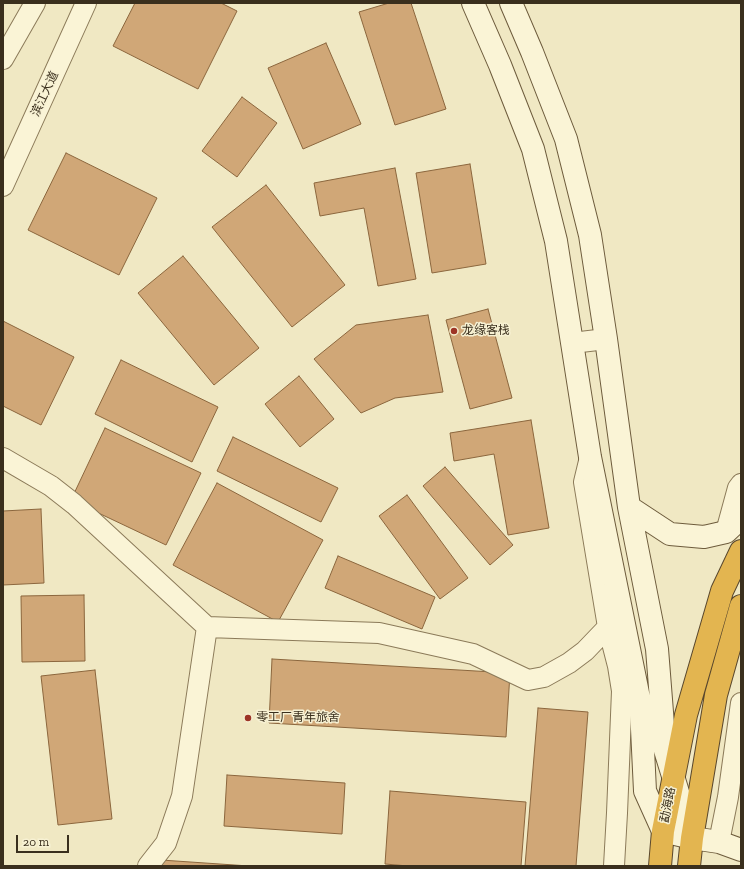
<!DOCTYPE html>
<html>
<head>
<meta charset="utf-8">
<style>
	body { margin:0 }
	#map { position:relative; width:744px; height:869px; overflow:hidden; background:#f0e8c3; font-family:"Zilla Slab",serif }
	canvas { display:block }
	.frame { position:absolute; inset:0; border:4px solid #3a2f1d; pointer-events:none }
	.scale { position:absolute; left:16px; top:835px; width:53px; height:18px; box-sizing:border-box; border:2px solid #3a2f1d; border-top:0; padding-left:5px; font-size:12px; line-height:14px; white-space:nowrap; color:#3a2f1d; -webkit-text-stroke:3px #f7f1d3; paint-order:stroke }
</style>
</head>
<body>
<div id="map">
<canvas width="744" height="869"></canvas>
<div class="frame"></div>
<div class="scale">20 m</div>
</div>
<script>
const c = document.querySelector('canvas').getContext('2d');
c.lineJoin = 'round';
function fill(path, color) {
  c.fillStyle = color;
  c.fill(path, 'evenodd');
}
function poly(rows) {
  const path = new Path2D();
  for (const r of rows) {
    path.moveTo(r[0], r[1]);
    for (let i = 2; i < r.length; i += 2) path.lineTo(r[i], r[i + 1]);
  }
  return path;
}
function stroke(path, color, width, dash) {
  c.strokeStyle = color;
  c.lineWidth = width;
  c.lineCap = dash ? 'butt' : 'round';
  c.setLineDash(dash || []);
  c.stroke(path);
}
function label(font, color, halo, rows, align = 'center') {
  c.font = font + ' "Zilla Slab","Noto Sans SC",serif';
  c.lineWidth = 3;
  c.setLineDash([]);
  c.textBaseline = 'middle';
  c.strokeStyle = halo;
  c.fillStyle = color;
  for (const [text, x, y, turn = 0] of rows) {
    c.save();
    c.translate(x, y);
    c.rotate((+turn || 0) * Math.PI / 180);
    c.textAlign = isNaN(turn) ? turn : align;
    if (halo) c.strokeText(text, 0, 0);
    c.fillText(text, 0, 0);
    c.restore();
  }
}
const building = poly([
	[135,3,221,3,237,11,198,89,113,46,135,3],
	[389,3,411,3,446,109,395,125,359,12,389,3],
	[326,43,361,124,303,149,268,68,326,43],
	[242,97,277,123,237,177,202,151,242,97],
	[66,153,157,198,119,275,28,230,66,153],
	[470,164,486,264,432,273,416,173,470,164],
	[395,168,416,279,378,286,364,208,320,216,314,183,395,168],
	[266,185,345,285,292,327,212,227,266,185],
	[183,256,259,348,214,385,138,293,183,256],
	[488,309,512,398,470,409,446,320,488,309],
	[428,315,443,392,395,398,361,413,314,359,356,325,428,315],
	[3,321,74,357,41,425,3,406,3,321],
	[121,360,218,407,192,462,95,414,121,360],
	[299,376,334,419,300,447,265,404,299,376],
	[531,420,549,528,508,535,494,454,454,461,450,433,531,420],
	[105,428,201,473,166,545,71,500,105,428],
	[233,437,338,488,321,522,217,471,233,437],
	[445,467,513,545,490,565,423,486,445,467],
	[217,483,323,540,278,622,173,565,217,483],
	[407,495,468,578,440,599,379,516,407,495],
	[41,509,44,583,3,585,3,511,41,509],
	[338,556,435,597,422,629,325,588,338,556],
	[84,595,85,661,22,662,21,596,84,595],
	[272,659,510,673,506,737,269,723,272,659],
	[95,670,112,819,58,825,41,676,95,670],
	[538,708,588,712,576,866,525,866,538,708],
	[227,775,345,783,342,834,224,826,227,775],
	[390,791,526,802,521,866,408,866,385,864,390,791],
	[161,860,249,866,161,866,161,860]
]);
fill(building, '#d0a777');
stroke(building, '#8b663d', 1);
const street = poly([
	[3,59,35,3],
	[3,186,86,3],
	[572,343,606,339],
	[590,457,584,482,608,627,618,666,622,691,617,813,614,866],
	[3,458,51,486,74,504,207,627,379,633,473,654,528,680,544,677,569,663,585,651,608,627],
	[726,532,738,488,741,484],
	[719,842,728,797,741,703],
	[148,866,166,843,182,796,207,627]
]);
const secondary = poly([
	[473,3,500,65,533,149,556,241,590,457,641,708,645,791,663,831,692,838,719,842,741,850],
	[511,3,532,52,566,139,590,235,606,339,629,507,657,649,665,750,692,838],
	[629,507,670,534,704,537,726,532,741,518]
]);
const highway = poly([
	[660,866,663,831,686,715,722,591,741,551],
	[689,866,692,838,716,695,741,606]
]);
stroke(street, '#8b7a59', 22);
stroke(secondary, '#6d5b3c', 24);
stroke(highway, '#59472d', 24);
stroke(street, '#faf4d6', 20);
stroke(secondary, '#faf4d6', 22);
stroke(highway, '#e3b550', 22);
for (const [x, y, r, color] of [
	[454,331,4,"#9d3426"],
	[248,718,4,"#9d3426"]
]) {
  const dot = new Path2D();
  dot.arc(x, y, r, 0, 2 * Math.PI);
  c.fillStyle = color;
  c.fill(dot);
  stroke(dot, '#f7f1d3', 1.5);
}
label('12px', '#3a2f1d', '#f7f1d3', [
	["滨江大道",45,94,-65],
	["勐海路",668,805,-79]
]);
label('12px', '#3a2f1d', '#f7f1d3', [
	["龙缘客栈",462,331],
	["零工厂青年旅舍",256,718]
], 'left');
</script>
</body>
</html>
